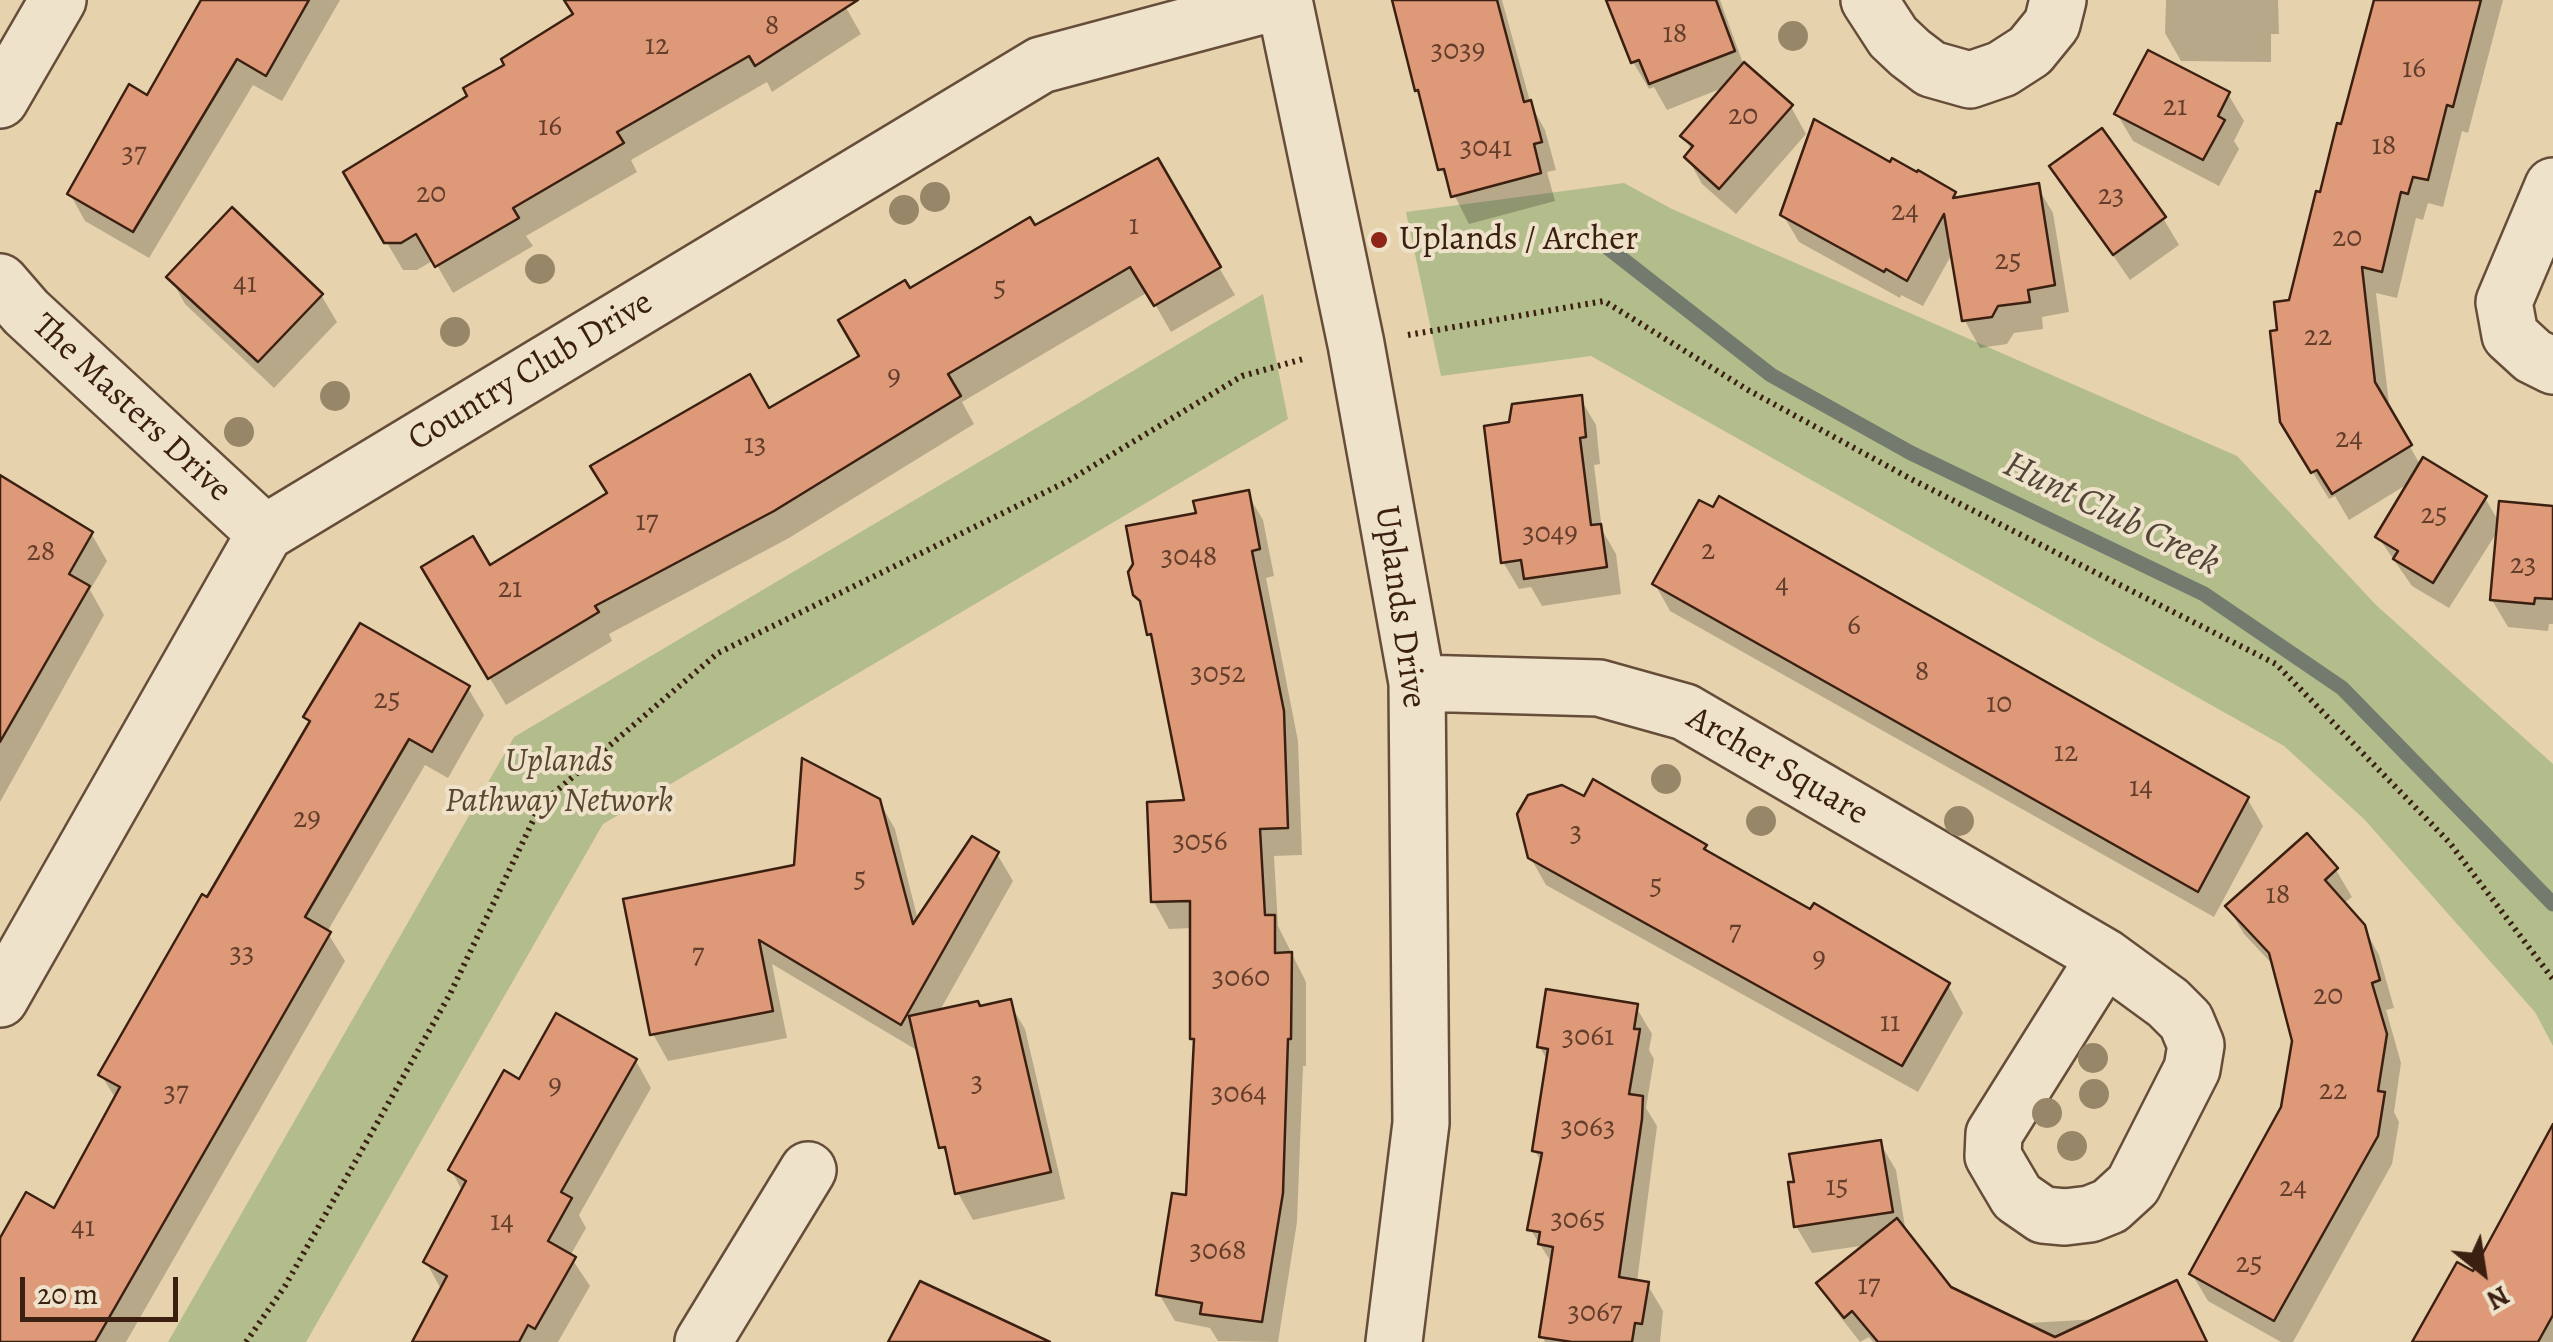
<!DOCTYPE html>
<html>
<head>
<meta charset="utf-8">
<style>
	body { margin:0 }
	#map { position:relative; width:2553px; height:1342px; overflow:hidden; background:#e6d3ad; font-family:Alegreya,serif }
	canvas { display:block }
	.north { position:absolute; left:2433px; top:1222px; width:100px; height:100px; -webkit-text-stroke:8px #efe2ca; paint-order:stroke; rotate:150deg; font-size:28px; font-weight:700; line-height:40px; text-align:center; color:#3b2012 }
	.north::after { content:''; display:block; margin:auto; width:35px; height:45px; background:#3b2012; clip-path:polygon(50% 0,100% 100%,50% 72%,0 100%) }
	.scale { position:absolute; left:20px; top:1277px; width:158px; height:45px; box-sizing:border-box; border:5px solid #3b2012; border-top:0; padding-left:12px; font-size:30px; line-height:35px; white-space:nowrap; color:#3b2012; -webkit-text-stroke:8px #efe2ca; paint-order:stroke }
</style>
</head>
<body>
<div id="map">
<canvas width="2553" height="1342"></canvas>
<div class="north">N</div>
<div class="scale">20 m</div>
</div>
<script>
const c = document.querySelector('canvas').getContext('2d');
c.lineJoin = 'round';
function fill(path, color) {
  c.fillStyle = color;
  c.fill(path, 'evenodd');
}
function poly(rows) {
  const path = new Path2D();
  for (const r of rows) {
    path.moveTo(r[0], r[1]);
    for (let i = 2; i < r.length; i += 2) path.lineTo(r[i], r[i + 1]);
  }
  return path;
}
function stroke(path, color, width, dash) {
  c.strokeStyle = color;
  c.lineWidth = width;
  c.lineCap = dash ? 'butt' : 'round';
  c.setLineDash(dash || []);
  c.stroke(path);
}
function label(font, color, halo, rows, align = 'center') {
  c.font = font + ' Alegreya,serif';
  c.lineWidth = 8;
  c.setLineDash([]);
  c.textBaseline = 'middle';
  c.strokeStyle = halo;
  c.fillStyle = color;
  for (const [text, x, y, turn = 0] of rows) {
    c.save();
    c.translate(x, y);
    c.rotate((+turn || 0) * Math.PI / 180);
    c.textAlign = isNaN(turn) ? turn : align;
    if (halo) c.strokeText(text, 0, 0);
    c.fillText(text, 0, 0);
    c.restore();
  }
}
fill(poly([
	[1624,183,1672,209,2237,456,2376,605,2553,764,2553,1046,2535,1012,2364,819,2284,746,1591,356,1441,376,1406,212],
	[1263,294,1288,419,603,824,306,1342,168,1342,514,737]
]), '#b3bc8b');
fill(poly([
	[204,0,340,0,282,101,253,85,149,258,85,221,70,194,148,98],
	[592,0,853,0,844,4,861,34,772,92,767,82,631,160,637,172,526,236,533,246,453,293,434,260,417,270,403,270,346,173,471,97],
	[1391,0,1502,0,1531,105,1545,130,1556,170,1547,172,1555,201,1469,224,1441,169],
	[1609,0,1720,0,1744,66,1791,107,1806,134,1736,214,1702,184,1687,157,1692,151,1683,136,1725,87,1667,110,1654,87,1649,89,1633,62],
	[2166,0,2278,0,2279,34,2271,34,2271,62,2181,61,2165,33],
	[2395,0,2503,0,2468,133,2462,131,2443,207,2428,203,2423,220,2416,218,2397,298,2376,293,2390,412,2421,466,2485,498,2499,522,2553,509,2553,624,2549,624,2548,631,2508,627,2492,600,2499,529,2449,608,2412,586,2378,537,2411,482,2349,520,2335,496,2329,499,2299,450,2280,332,2343,127],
	[2228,94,2244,121,2234,141,2239,149,2219,186,2133,141,2117,114],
	[1157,161,1235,295,1171,332,1148,292,962,402,974,424,789,538,609,634,612,641,506,705,424,568,489,568,862,357,909,291,1034,229],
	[1891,165,1954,194,1957,199,2037,186,2053,213,2069,312,2042,317,2043,329,2014,333,2007,344,1980,348,1965,321,1953,252,1923,306,1901,295,1900,298,1799,242,1783,215],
	[2052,167,2163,218,2179,245,2130,280],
	[170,277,321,295,337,322,274,388,185,304],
	[1580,398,1596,425,1600,464,1594,465,1602,530,1616,554,1621,594,1542,606,1531,587,1519,589,1503,562,1512,425],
	[1247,493,1263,520,1274,576,1266,578,1298,741,1302,855,1274,856,1278,926,1306,982,1306,1066,1303,1066,1297,1222,1278,1342,1218,1341,1210,1328,1175,1321,1159,1294,1189,1198,1196,1044,1193,1038,1193,928,1169,929,1154,902,1187,803,1156,647,1149,634,1144,610,1135,594,1199,515],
	[0,497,91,533,107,561,90,590,104,615,0,802],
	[1655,584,2247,798,2263,826,2214,917,1670,611],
	[468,688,484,715,448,778,425,765,327,932,345,961,126,1342,0,1342,0,1243,54,1211,116,1099,101,1075,310,725,306,717],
	[879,801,895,829,918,920,997,854,1013,881,939,1012,1009,1002,1025,1029,1065,1199,973,1220,958,1193,951,1162,942,1147,920,1052,772,964,787,1038,668,1061,653,1034,796,867],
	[2306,837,2336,870,2352,897,2343,904,2363,926,2379,955,2394,1008,2386,1010,2401,1063,2394,1112,2399,1122,2392,1164,2293,1342,2281,1342,2208,1301,2192,1274,2284,1108,2294,1041,2275,967,2244,934,2228,907],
	[1705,846,1711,856,1948,985,1963,1013,1918,1092,1546,885,1530,857],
	[1636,1007,1652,1034,1649,1050,1654,1059,1646,1108,1657,1126,1637,1282,1647,1284,1663,1311,1660,1342,1545,1342,1542,1336,1553,1265,1530,1229,1542,1163,1535,1151,1549,1063,1539,1046],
	[636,1061,651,1088,579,1215,586,1228,570,1256,590,1286,558,1342,414,1342,442,1291,426,1262,463,1192,451,1170,520,1082],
	[1880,1143,1896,1170,1906,1233,1949,1289,2027,1342,1873,1342,1869,1337,1860,1342,1835,1310,1819,1283,1867,1245,1812,1253,1796,1226],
	[2553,1173,2553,1342,2414,1342,2474,1275],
	[2100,1319,2207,1342,2029,1342,2028,1323]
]), '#0003');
stroke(poly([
	[1598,240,1771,375,1911,453,2204,594,2342,688,2553,904]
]), '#727b6d', 15);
const building = poly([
	[201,0,309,0,266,76,237,59,133,232,67,194,129,84,147,95,201,0],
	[564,0,858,0,755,66,749,56,617,132,624,143,513,208,519,218,435,267,416,234,401,243,384,243,343,172,467,96,463,88,504,65,501,59,573,14,564,0],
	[1392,0,1497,0,1524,102,1531,100,1542,142,1534,144,1541,173,1451,197,1444,169,1438,170,1418,90,1415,91,1392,0],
	[1606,0,1716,0,1735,51,1649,84,1639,60,1631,63,1606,0],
	[2374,0,2481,0,2453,107,2447,105,2428,180,2413,177,2408,194,2401,192,2382,272,2362,267,2375,382,2412,445,2332,494,2317,470,2311,473,2280,422,2270,331,2277,330,2274,302,2289,300,2316,191,2320,192,2337,123,2341,124,2374,0],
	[2148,50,2230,92,2218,116,2225,120,2203,160,2114,114,2148,50],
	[1744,62,1793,105,1719,189,1684,157,1693,146,1680,136,1744,62],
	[1814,119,1890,162,1892,158,1917,172,1918,170,1956,192,1953,198,2039,183,2055,285,2028,290,2030,302,1998,306,1992,317,1962,321,1944,214,1907,281,1886,269,1884,272,1780,215,1814,119],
	[2102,128,2166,217,2113,255,2049,166,2102,128],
	[1158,158,1221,267,1154,306,1130,267,948,374,961,396,774,511,595,606,599,612,488,679,421,567,473,536,490,565,607,493,590,466,750,374,769,408,859,356,838,320,905,280,910,288,1030,217,1035,225,1158,158],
	[232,207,323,294,258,362,166,277,232,207],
	[1582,395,1586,437,1580,438,1591,525,1601,524,1607,567,1524,579,1521,560,1501,563,1484,426,1509,422,1512,404,1582,395],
	[2423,457,2487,496,2433,583,2393,559,2398,551,2375,537,2423,457],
	[0,475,93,532,69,574,90,586,0,742,0,475],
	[1249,490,1260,549,1252,551,1284,711,1288,828,1260,829,1265,915,1275,915,1275,953,1292,952,1291,1039,1288,1039,1283,1193,1262,1322,1200,1314,1202,1303,1156,1295,1172,1193,1186,1195,1194,1039,1190,1039,1190,901,1151,902,1147,802,1184,800,1151,634,1147,635,1140,601,1133,595,1128,572,1133,564,1126,526,1196,513,1193,501,1249,490],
	[1719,496,2249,797,2198,892,1652,584,1699,500,1713,507,1719,496],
	[2499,501,2553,506,2553,599,2535,598,2534,604,2490,600,2499,501],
	[360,623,470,686,432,752,409,739,305,917,331,932,95,1342,0,1342,0,1238,26,1192,54,1208,120,1087,98,1075,202,894,207,897,310,721,303,717,360,623],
	[802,758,880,799,913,924,972,836,999,852,901,1025,759,940,773,1011,650,1035,623,899,794,865,802,758],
	[1593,779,1707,845,1704,849,1810,909,1814,903,1950,983,1902,1066,1528,858,1517,814,1528,795,1562,785,1584,796,1593,779],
	[2307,833,2338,868,2325,880,2365,925,2380,980,2372,983,2387,1034,2378,1091,2385,1092,2378,1136,2274,1321,2189,1274,2281,1107,2292,1041,2269,953,2225,906,2307,833],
	[1546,989,1638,1004,1634,1029,1640,1029,1629,1094,1643,1096,1642,1119,1619,1277,1649,1282,1642,1324,1635,1323,1632,1342,1572,1342,1539,1337,1553,1247,1538,1244,1540,1232,1527,1230,1542,1153,1532,1151,1548,1049,1537,1047,1546,989],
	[1011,999,1051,1172,955,1194,945,1147,939,1148,909,1016,978,1001,980,1006,1011,999],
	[556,1013,637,1059,561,1192,572,1198,548,1241,576,1257,535,1329,528,1325,519,1342,412,1342,447,1276,423,1262,466,1181,448,1170,504,1070,519,1079,556,1013],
	[2553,1124,2553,1315,2538,1342,2412,1342,2457,1262,2473,1271,2553,1124],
	[1881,1140,1893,1212,1794,1227,1788,1182,1794,1182,1789,1154,1881,1140],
	[1897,1218,1951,1287,2055,1337,2177,1280,2207,1342,1878,1342,1852,1311,1844,1318,1816,1283,1897,1218],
	[920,1281,1050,1342,888,1342,920,1281]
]);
fill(building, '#de9978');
stroke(building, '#3b2012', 2.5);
const minor = poly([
	[1284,0,1356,344,1417,683,1421,1123,1394,1342],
	[1869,0,1893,37,1910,53,1931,69,1970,80,2002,69,2030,51,2052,24,2058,0],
	[0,100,58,0],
	[2553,186,2504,302,2510,335,2533,356,2553,366],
	[0,282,26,312,265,533],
	[1417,683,1599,688,1685,712,2105,957,2168,1003,2186,1021,2196,1045,2192,1069,2133,1185,2110,1206,2090,1214,2065,1217,2043,1215,2017,1197,2004,1175,1993,1156,1994,1134,2105,957],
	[0,999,265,533,1041,65,1284,0],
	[703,1342,808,1170]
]);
stroke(minor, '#664d39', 60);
stroke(poly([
	[1408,335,1604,301,1748,390,1911,479,2276,664,2449,842,2553,979],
	[246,1342,285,1286,450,994,541,804,718,653,1068,481,1242,376,1303,359]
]), '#3b2012', 6, [2.5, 5]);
stroke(minor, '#efe2ca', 55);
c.fillStyle = '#988668';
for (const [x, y] of [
	[1793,36],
	[935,197],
	[904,210],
	[540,269],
	[455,332],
	[335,396],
	[239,432],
	[1666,779],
	[1761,821],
	[1959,821],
	[2093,1058],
	[2094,1094],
	[2047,1113],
	[2072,1146]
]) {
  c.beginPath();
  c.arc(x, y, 15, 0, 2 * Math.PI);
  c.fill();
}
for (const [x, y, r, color] of [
	[1379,240,10,"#8f2418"]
]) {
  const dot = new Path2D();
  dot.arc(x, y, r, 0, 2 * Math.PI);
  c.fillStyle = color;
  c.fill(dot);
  stroke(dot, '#efe2ca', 4);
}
label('30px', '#643e2c', null, [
	["8",772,27],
	["18",1675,35],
	["12",657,47],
	["3039",1458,52],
	["16",2414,70],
	["21",2175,108],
	["20",1743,117],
	["16",550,128],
	["18",2384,147],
	["3041",1486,149],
	["37",134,155],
	["20",431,195],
	["23",2111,197],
	["24",1905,213],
	["1",1134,227],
	["20",2347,239],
	["25",2008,262],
	["41",245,285],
	["5",1000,289],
	["22",2318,338],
	["9",894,378],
	["24",2349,440],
	["13",755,446],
	["25",2434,516],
	["17",647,523],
	["3049",1550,535],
	["2",1708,552],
	["28",41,553],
	["3048",1189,558],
	["23",2523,566],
	["4",1782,586],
	["21",510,590],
	["6",1854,627],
	["8",1922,673],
	["3052",1218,675],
	["25",387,701],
	["10",1999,705],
	["12",2066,754],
	["14",2141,789],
	["29",307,820],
	["3",1576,834],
	["3056",1200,843],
	["5",860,880],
	["5",1656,887],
	["18",2278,896],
	["7",1735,933],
	["33",242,955],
	["7",698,956],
	["9",1819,960],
	["3060",1241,979],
	["20",2328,997],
	["11",1890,1024],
	["3061",1588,1038],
	["3",977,1084],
	["9",555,1087],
	["22",2333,1092],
	["37",176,1094],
	["3064",1239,1095],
	["3063",1588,1129],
	["15",1837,1188],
	["24",2293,1189],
	["3065",1578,1221],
	["14",502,1223],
	["41",83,1229],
	["3068",1218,1252],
	["25",2249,1265],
	["17",1869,1287],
	["3067",1595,1314]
]);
label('35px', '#3b2012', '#efe2ca', [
	["Uplands / Archer",1399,240]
], 'left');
label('35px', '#3b2012', '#efe2ca', [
	["Country Club Drive",531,372,-31],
	["The Masters Drive",131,409,43],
	["Uplands Drive",1399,607,82],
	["Archer Square",1777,767,30]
]);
label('italic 35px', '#594730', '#efe2ca', [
	["Uplands",559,762],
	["Pathway Network",559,802]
]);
label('italic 38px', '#524638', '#efe2ca', [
	["Hunt Club Creek",2111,515,26]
]);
</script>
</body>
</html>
